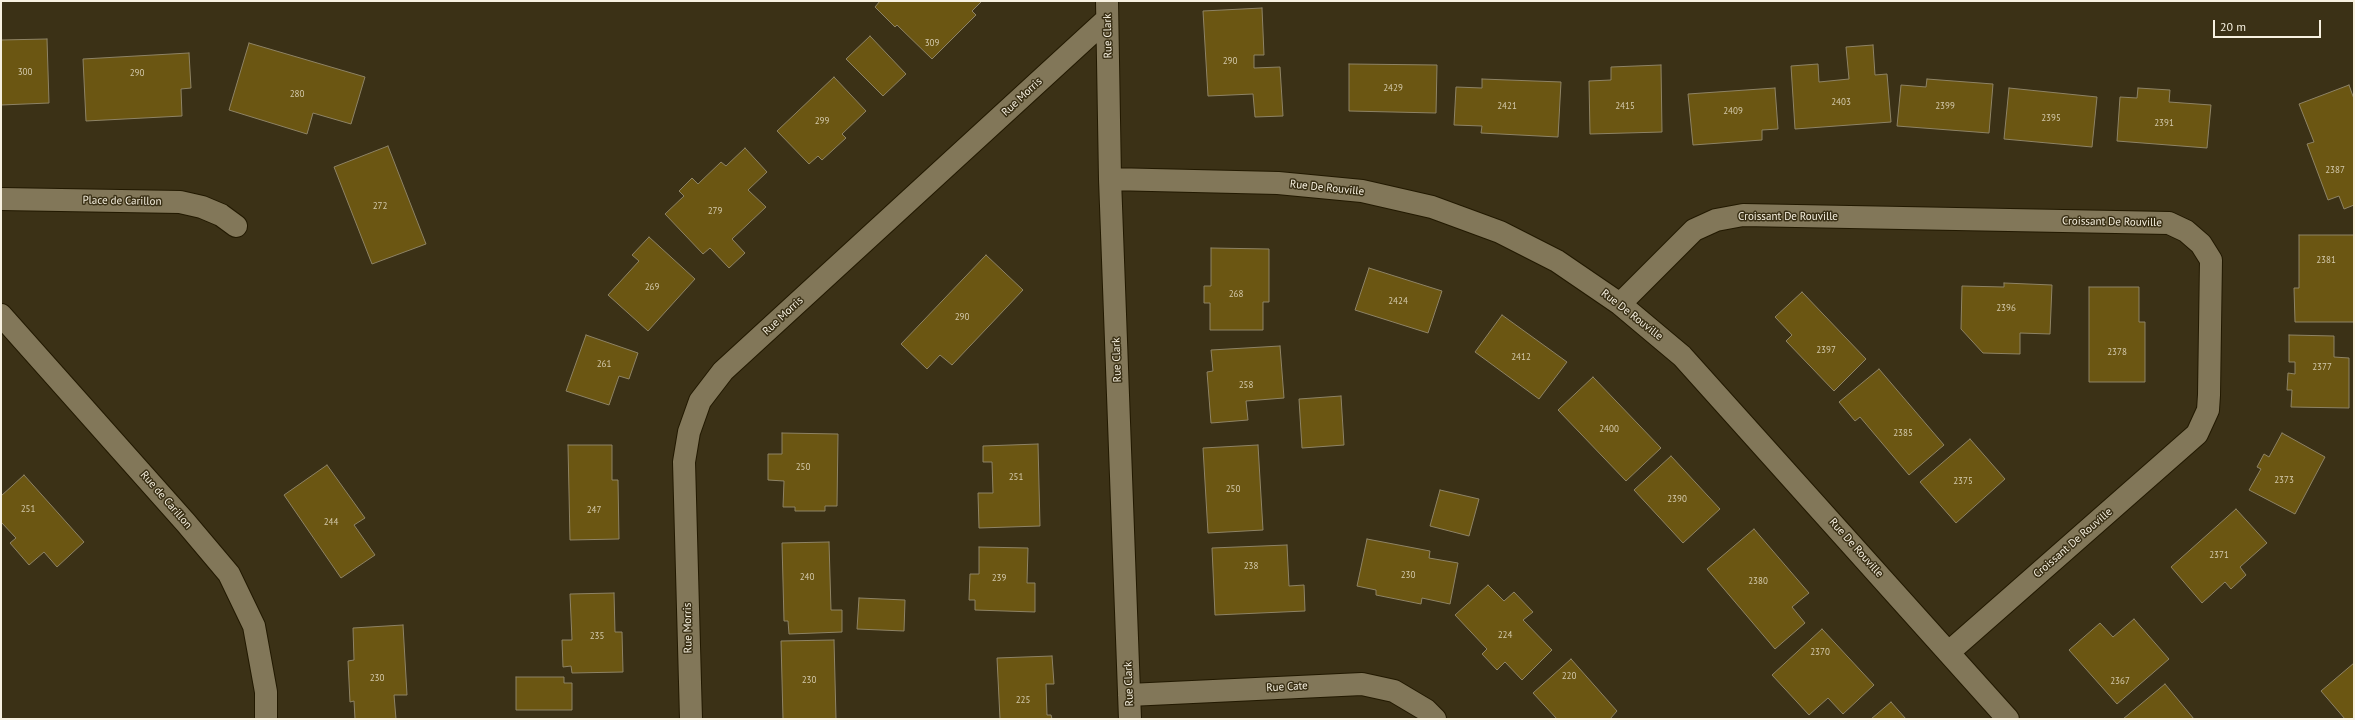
<!DOCTYPE html>
<html>
<head>
<meta charset="utf-8">
<style>
	body { margin:0 }
	#map { position:relative; width:2355px; height:720px; overflow:hidden; background:#3b3116; font-family:"PT Sans",sans-serif }
	canvas { display:block }
	.frame { position:absolute; inset:0; border:2px solid #f7f1e1; pointer-events:none }
	.scale { position:absolute; left:2213px; top:20px; width:108px; height:18px; box-sizing:border-box; border:2px solid #f7f1e1; border-top:0; padding-left:5px; font-size:12px; line-height:14px; white-space:nowrap; color:#f7f1e1; -webkit-text-stroke:3px #3b3116; paint-order:stroke }
</style>
</head>
<body>
<div id="map">
<canvas width="2355" height="720"></canvas>
<div class="frame"></div>
<div class="scale">20 m</div>
</div>
<script>
const c = document.querySelector('canvas').getContext('2d');
c.lineJoin = 'round';
function fill(path, color) {
  c.fillStyle = color;
  c.fill(path, 'evenodd');
}
function poly(rows) {
  const path = new Path2D();
  for (const r of rows) {
    path.moveTo(r[0], r[1]);
    for (let i = 2; i < r.length; i += 2) path.lineTo(r[i], r[i + 1]);
  }
  return path;
}
function stroke(path, color, width, dash) {
  c.strokeStyle = color;
  c.lineWidth = width;
  c.lineCap = dash ? 'butt' : 'round';
  c.setLineDash(dash || []);
  c.stroke(path);
}
function label(font, color, halo, rows, align = 'center') {
  c.font = font + ' "PT Sans",sans-serif';
  c.lineWidth = 3;
  c.setLineDash([]);
  c.textBaseline = 'middle';
  c.strokeStyle = halo;
  c.fillStyle = color;
  for (const [text, x, y, turn = 0] of rows) {
    c.save();
    c.translate(x, y);
    c.rotate((+turn || 0) * Math.PI / 180);
    c.textAlign = isNaN(turn) ? turn : align;
    if (halo) c.strokeText(text, 0, 0);
    c.fillText(text, 0, 0);
    c.restore();
  }
}
const building = poly([
	[880,1,982,1,972,11,976,15,932,59,897,25,895,27,875,7,880,1],
	[1262,8,1264,55,1254,55,1254,68,1280,67,1283,116,1255,117,1253,94,1208,96,1203,11,1262,8],
	[870,36,906,74,883,96,846,59,870,36],
	[47,39,49,103,1,105,1,40,47,39],
	[249,43,365,77,351,124,313,113,307,134,229,110,249,43],
	[1873,45,1875,75,1887,74,1891,122,1795,129,1791,66,1818,64,1819,82,1849,79,1846,47,1873,45],
	[189,53,191,88,181,89,182,116,86,121,83,59,189,53],
	[1349,64,1437,65,1436,113,1349,111,1349,64],
	[1661,65,1662,132,1590,134,1589,81,1611,80,1611,67,1661,65],
	[834,77,866,111,842,134,846,138,822,160,818,156,809,164,777,131,834,77],
	[1482,79,1561,82,1558,137,1481,133,1482,126,1454,125,1456,87,1482,88,1482,79],
	[1927,79,1993,84,1989,133,1897,126,1901,85,1926,87,1927,79],
	[2349,85,2354,99,2354,205,2344,209,2339,196,2328,200,2307,144,2314,142,2299,104,2349,85],
	[1775,88,1778,129,1762,130,1762,140,1693,145,1688,94,1775,88],
	[2009,88,2097,97,2092,147,2004,139,2009,88],
	[2138,88,2170,90,2169,102,2211,105,2207,148,2117,141,2120,97,2137,98,2138,88],
	[388,146,426,244,372,264,334,167,388,146],
	[745,148,767,172,748,190,766,207,732,239,745,253,729,268,710,248,703,254,665,214,684,196,679,191,692,178,698,184,721,162,726,166,745,148],
	[2299,235,2354,235,2354,322,2295,322,2294,288,2299,288,2299,235],
	[649,237,695,279,648,331,608,295,639,261,632,255,649,237],
	[1211,248,1269,249,1269,302,1263,302,1263,330,1210,330,1210,303,1204,303,1204,286,1211,286,1211,248],
	[986,255,1023,290,952,365,940,355,927,369,901,344,986,255],
	[1369,268,1442,291,1428,333,1355,310,1369,268],
	[2004,283,2052,285,2050,334,2020,333,2020,354,1983,353,1961,329,1962,286,2004,287,2004,283],
	[2089,287,2139,287,2139,322,2145,322,2145,382,2089,382,2089,287],
	[1802,292,1866,359,1834,391,1786,341,1792,335,1775,317,1802,292],
	[1502,315,1567,362,1539,399,1475,352,1502,315],
	[586,335,638,353,629,379,619,376,609,405,566,391,586,335],
	[2289,335,2334,336,2334,357,2349,358,2349,408,2291,407,2292,390,2287,390,2288,373,2295,374,2295,362,2289,362,2289,335],
	[1280,346,1284,398,1246,401,1248,420,1211,423,1207,372,1213,371,1211,350,1280,346],
	[1879,369,1944,445,1909,475,1860,417,1855,421,1839,402,1879,369],
	[1593,377,1661,448,1626,481,1558,410,1593,377],
	[1341,396,1344,445,1302,448,1299,399,1341,396],
	[782,433,838,434,837,506,825,506,825,511,795,511,795,507,783,507,784,481,768,480,768,454,782,454,782,433],
	[2282,433,2325,457,2295,514,2249,490,2261,469,2257,467,2264,454,2269,457,2282,433],
	[1970,439,2005,479,1956,523,1920,482,1970,439],
	[1038,444,1040,526,979,528,978,493,993,493,992,462,983,462,983,446,1038,444],
	[568,445,612,445,612,480,618,480,619,539,570,540,568,445],
	[1258,445,1263,530,1208,533,1203,448,1258,445],
	[1671,456,1720,509,1683,543,1634,490,1671,456],
	[327,465,365,518,354,525,375,555,341,578,284,495,327,465],
	[24,475,84,542,57,567,44,552,29,565,10,543,16,538,1,522,1,496,24,475],
	[1440,490,1479,499,1469,536,1430,526,1440,490],
	[2236,509,2267,543,2240,567,2246,575,2231,589,2225,582,2202,603,2171,567,2236,509],
	[1754,529,1809,593,1792,607,1805,623,1775,649,1707,569,1754,529],
	[1367,539,1430,551,1429,558,1458,563,1450,604,1422,598,1421,604,1376,595,1376,590,1357,586,1367,539],
	[829,542,831,610,842,610,842,632,789,634,788,621,784,621,782,543,829,542],
	[1287,545,1289,586,1304,585,1305,611,1215,615,1212,548,1287,545],
	[979,547,1028,548,1027,583,1035,583,1035,612,975,610,975,600,969,600,970,574,979,574,979,547],
	[1488,585,1504,601,1514,592,1533,612,1523,620,1552,650,1522,680,1505,662,1497,670,1482,654,1487,649,1455,615,1488,585],
	[614,593,615,632,622,632,623,672,572,673,571,666,563,667,562,640,572,640,570,594,614,593],
	[859,598,905,600,904,631,857,629,859,598],
	[2134,619,2169,659,2117,704,2069,650,2100,623,2113,637,2134,619],
	[403,625,407,695,394,695,396,719,355,719,354,701,350,702,348,661,354,660,353,628,403,625],
	[1822,629,1874,685,1843,714,1828,698,1809,715,1772,675,1822,629],
	[834,640,836,719,783,719,781,641,834,640],
	[1052,656,1054,684,1046,684,1047,715,1051,715,1052,719,1000,719,997,658,1052,656],
	[1571,659,1617,711,1610,719,1557,719,1533,693,1571,659],
	[2354,663,2354,719,2345,719,2321,691,2354,663],
	[516,677,564,677,564,683,572,683,572,710,516,710,516,677],
	[2165,684,2194,719,2123,719,2165,684],
	[1891,702,1906,719,1871,719,1891,702]
]);
fill(building, '#6b5612');
stroke(building, '#8e8365', 1);
const minor = poly([
	[1107,1,1110,179,1130,719],
	[1110,179,1278,183,1362,191,1432,207,1500,232,1557,261,1620,304,1682,356,2008,719],
	[1,199,180,202,202,207,221,215,236,226],
	[1620,304,1694,230,1716,220,1743,215,2169,223,2186,231,2201,244,2211,260,2209,395,2208,410,2197,434,1949,652],
	[1,315,186,523,229,574,254,626,266,692,266,719],
	[1129,695,1362,684,1394,691,1426,710,1435,719],
	[691,719,684,462,689,432,700,401,723,371,1107,19]
]);
stroke(minor, '#221900', 24);
stroke(minor, '#827759', 22);
label('9px', '#d4caad', null, [
	["309",932,43],
	["290",1230,61],
	["300",25,72],
	["290",137,73],
	["2429",1393,88],
	["280",297,94],
	["2403",1841,102],
	["2421",1507,106],
	["2415",1625,106],
	["2399",1945,106],
	["2409",1733,111],
	["2395",2051,118],
	["299",822,121],
	["2391",2164,123],
	["2387",2335,170],
	["272",380,206],
	["279",715,211],
	["2381",2326,260],
	["269",652,287],
	["268",1236,294],
	["2424",1398,301],
	["2396",2006,308],
	["290",962,317],
	["2397",1826,350],
	["2378",2117,352],
	["2412",1521,357],
	["261",604,364],
	["2377",2322,367],
	["258",1246,385],
	["2400",1609,429],
	["2385",1903,433],
	["250",803,467],
	["251",1016,477],
	["2373",2284,480],
	["2375",1963,481],
	["250",1233,489],
	["2390",1677,499],
	["251",28,509],
	["247",594,510],
	["244",331,522],
	["2371",2219,555],
	["238",1251,566],
	["230",1408,575],
	["240",807,577],
	["239",999,578],
	["2380",1758,581],
	["224",1505,635],
	["235",597,636],
	["2370",1820,652],
	["220",1569,676],
	["230",377,678],
	["230",809,680],
	["2367",2120,681],
	["225",1023,700]
]);
label('11px', '#f7f1e1', '#3b3116', [
	["Rue Clark",1108,36,-91],
	["Rue Morris",1022,97,-43],
	["Rue De Rouville",1327,188,6],
	["Place de Carillon",122,201,1],
	["Croissant De Rouville",1788,217],
	["Croissant De Rouville",2112,222,1],
	["Rue De Rouville",1632,315,38],
	["Rue Morris",783,316,-43],
	["Rue Clark",1117,360,-92],
	["Rue de Carillon",166,500,49],
	["Croissant De Rouville",2073,543,-41],
	["Rue De Rouville",1856,548,48],
	["Rue Morris",688,628,-91],
	["Rue Clark",1129,684,-92],
	["Rue Cate",1287,687,-3]
]);
</script>
</body>
</html>
